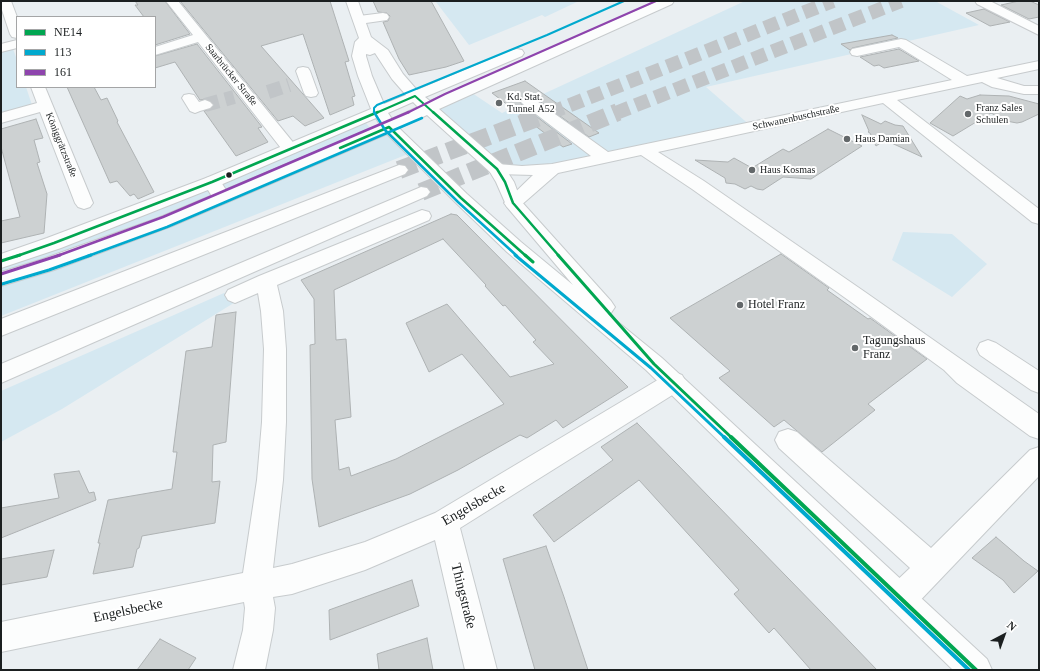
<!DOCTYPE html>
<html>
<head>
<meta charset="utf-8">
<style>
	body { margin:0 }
	#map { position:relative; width:1040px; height:671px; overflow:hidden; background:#eaeff2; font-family:Georgia,serif }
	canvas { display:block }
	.frame { position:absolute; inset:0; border:2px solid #1b1f20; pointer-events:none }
	.legend { position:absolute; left:16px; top:16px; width:140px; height:72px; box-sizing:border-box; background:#fff; border:1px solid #a4a5a6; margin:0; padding:5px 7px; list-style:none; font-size:12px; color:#1b1f20 }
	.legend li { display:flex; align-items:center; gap:8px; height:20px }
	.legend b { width:20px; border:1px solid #a4a5a6 }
	.north { position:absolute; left:984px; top:615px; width:40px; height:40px; -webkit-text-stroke:3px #fff; paint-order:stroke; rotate:41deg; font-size:11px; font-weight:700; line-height:16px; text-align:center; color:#1b1f20 }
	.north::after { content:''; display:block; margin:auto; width:14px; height:18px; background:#1b1f20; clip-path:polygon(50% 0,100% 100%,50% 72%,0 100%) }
</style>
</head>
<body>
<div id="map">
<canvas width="1040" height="671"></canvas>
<div class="frame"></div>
<ul class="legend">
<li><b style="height:5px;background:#00a651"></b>NE14</li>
<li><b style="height:5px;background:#00a9ce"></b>113</li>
<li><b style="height:5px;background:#8e44ad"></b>161</li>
</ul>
<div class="north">N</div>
</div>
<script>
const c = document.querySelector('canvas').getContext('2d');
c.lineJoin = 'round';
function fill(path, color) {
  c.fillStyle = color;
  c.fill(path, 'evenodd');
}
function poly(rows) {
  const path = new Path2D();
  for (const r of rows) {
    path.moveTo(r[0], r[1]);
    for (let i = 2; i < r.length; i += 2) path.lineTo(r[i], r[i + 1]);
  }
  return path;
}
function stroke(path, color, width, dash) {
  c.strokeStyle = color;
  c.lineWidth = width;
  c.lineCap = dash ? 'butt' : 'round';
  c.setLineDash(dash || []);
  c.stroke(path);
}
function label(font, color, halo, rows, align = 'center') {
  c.font = font + ' Georgia,serif';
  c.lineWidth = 4;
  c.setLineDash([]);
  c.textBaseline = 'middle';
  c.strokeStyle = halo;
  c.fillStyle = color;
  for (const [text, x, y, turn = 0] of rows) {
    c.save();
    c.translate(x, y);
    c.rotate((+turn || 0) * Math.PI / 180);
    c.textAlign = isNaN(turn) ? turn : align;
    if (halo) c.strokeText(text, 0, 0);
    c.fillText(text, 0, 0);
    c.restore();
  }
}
fill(poly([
	[443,1,579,1,545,17,542,15,469,45,436,2],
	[745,1,935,1,979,25,706,87,752,127,512,172,430,109,469,91,502,113],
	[13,49,17,60,17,87,26,87,32,105,1,113,1,52],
	[362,118,375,134,389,128,413,152,1,316,1,261],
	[903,232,952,234,987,264,952,297,892,260],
	[224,293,237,301,62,409,1,442,1,391]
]), '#d5e8f1');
const building = poly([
	[135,1,165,1,190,34,155,45,155,17,142,17,144,17,135,5,138,5,135,1],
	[180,1,330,1,349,61,345,62,355,96,352,97,354,105,330,115,303,34,261,46,324,118,305,126,293,116,278,121,180,1],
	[373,1,431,1,464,61,446,67,409,75,399,59,383,22,388,21,390,16,387,13,378,12,373,1],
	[1019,1,1030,1,1039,5,1039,17,1029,19,1001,5,1019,1],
	[984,9,1010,22,990,26,966,13,984,9],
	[892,35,898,38,852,48,850,50,841,44,892,35],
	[197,44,262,127,258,128,268,142,236,156,204,111,211,109,214,104,206,99,200,100,175,62,155,68,155,56,197,44],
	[899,49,919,61,884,68,879,65,874,66,860,57,899,49],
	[525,81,599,133,589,137,535,98,528,96,523,98,520,102,523,106,572,144,563,147,492,93,525,81],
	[67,87,94,87,101,100,107,98,118,121,117,122,154,192,138,199,134,194,130,196,117,181,110,183,67,87],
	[980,95,1009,96,1039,104,1039,114,1022,122,1017,123,1006,121,991,113,953,136,930,123,960,96,967,99,980,95],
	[862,115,881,124,885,121,895,125,903,126,922,157,885,140,876,146,870,133,868,132,869,131,862,115],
	[36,119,43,138,34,140,40,162,37,163,47,194,44,233,1,243,1,221,20,217,1,147,1,129,36,119],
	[828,129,862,146,811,179,783,177,763,190,757,189,751,186,745,189,735,184,726,183,725,178,695,160,728,162,734,158,752,168,783,149,789,152,828,129],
	[451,214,457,215,628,387,563,428,556,420,527,438,520,435,458,470,410,494,319,527,312,479,310,345,315,344,314,299,301,280,451,214],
	[443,239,486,285,485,286,503,306,505,305,536,340,533,342,554,364,510,377,447,304,406,323,429,372,462,354,504,404,396,459,351,476,349,467,339,470,335,420,351,417,346,339,336,340,334,290,443,239],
	[781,254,829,288,827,290,868,319,870,318,927,359,868,404,875,410,822,452,784,420,774,427,719,378,730,371,670,318,781,254],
	[236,312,226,442,213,445,212,482,220,481,215,523,142,536,139,548,137,549,133,567,93,574,100,543,98,543,108,500,172,489,177,452,173,452,186,351,212,347,216,315,236,312],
	[637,423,825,616,877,670,811,670,774,628,769,633,734,594,739,590,639,480,554,542,533,515,613,460,601,447,637,423],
	[79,471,89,493,94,492,96,500,1,538,1,508,59,498,54,474,79,471],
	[996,537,1024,561,1038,571,1014,593,1003,580,972,558,996,537],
	[546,546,564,597,588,670,535,670,503,559,546,546],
	[54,550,47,577,1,585,1,559,54,550],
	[412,580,419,606,330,640,329,610,412,580],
	[427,638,433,670,379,670,377,654,427,638],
	[160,639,196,658,188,670,137,670,160,639]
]);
fill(building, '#cdd1d2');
stroke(building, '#aeb2b3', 1);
stroke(poly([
	[268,92,289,85],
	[205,105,234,97]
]), '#c1c5c8', 14, [14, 7]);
stroke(poly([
	[550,113,833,1],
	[616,113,901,1]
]), '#c1c5c8', 14, [14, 7]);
stroke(poly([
	[399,170,553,112],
	[421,192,618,112]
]), '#c1c5c8', 18, [18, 8]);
const minor = poly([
	[1,1,11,1,17,17,17,38,12,37,10,34,1,7,1,1],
	[166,1,178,1,296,146,298,149,296,152,290,154,284,152,198,42,155,55,155,47,193,35,166,1],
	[975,1,990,1,1039,26,1039,35,977,4,975,1],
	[383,13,387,14,389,17,387,20,359,24,355,23,353,20,355,17,359,16,383,13],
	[901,39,906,40,967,76,1039,61,1039,69,997,78,1024,86,1039,86,1039,94,1024,94,992,87,982,82,897,100,1039,209,1039,224,1032,222,883,103,658,152,704,181,865,292,1039,414,1039,439,1030,436,957,383,944,370,851,302,692,189,641,155,558,173,519,207,513,209,507,207,504,203,533,175,497,174,491,173,488,169,491,165,497,164,522,166,552,164,591,156,524,105,521,102,524,99,529,97,534,99,608,152,952,80,899,47,857,56,852,55,850,52,852,49,901,39],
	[17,40,17,48,1,52,1,44,17,40],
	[303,67,308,68,310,71,318,93,316,96,311,97,306,96,304,93,296,71,298,68,303,67],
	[31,87,45,87,93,203,90,207,84,209,78,207,75,203,40,112,1,123,1,113,37,103,31,87],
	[189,94,194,95,199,102,205,100,210,102,213,105,210,108,200,111,195,113,190,111,182,98,184,95,189,94],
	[212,177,218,178,221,182,231,198,228,202,222,204,216,202,213,198,203,182,206,178,212,177],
	[422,210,429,212,431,216,429,220,277,285,283,311,286,349,286,422,283,480,273,568,292,564,365,542,435,513,666,375,674,372,682,375,686,382,682,389,460,528,497,670,465,670,435,540,365,570,292,594,273,597,275,608,273,630,265,670,233,670,243,630,245,608,244,602,1,652,1,622,243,573,257,480,262,422,264,349,261,311,258,293,235,303,228,300,225,295,228,290,259,276,422,210],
	[988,340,996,343,1039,371,1039,393,1031,390,980,355,977,349,980,343,988,340],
	[788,429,797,432,931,548,1030,450,1039,447,1039,476,912,609,901,613,890,609,886,598,890,587,910,568,779,448,775,440,779,432,788,429]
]);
const major = poly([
	[346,1,358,1,371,37,388,50,403,74,417,90,512,50,517,49,522,50,524,53,522,56,425,97,430,101,658,1,674,1,672,4,439,109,503,165,514,182,521,201,611,301,615,307,611,313,608,314,662,358,987,659,992,670,953,670,646,370,507,252,455,202,387,134,172,226,54,270,1,286,1,272,40,260,158,218,380,125,376,118,218,186,61,248,1,268,1,254,47,238,206,178,371,109,358,76,352,56,355,42,359,38,346,1],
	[375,53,392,79,406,95,384,104,372,76,366,56,366,54,370,55,375,53],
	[413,102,418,107,392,119,388,113,413,102],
	[427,115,490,172,496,182,507,207,573,285,521,242,467,194,399,128,427,115]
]);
const highway = poly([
	[399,165,405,166,408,170,405,174,1,336,1,319,399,165],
	[421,187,427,188,430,192,427,196,1,383,1,364,421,187]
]);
stroke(minor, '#c7cbcd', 2);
stroke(major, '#c7cbcd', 2);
stroke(highway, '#c7cbcd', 2);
fill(minor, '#fcfdfd');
fill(major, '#fcfdfd');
fill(highway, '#fcfdfd');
stroke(poly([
	[376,113,415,96,434,113]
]), '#00a651', 2);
stroke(poly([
	[433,112,497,169,505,182,513,203,559,256],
	[340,148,389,127,461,198,526,256],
	[17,256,54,243,212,182,378,112]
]), '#00a651', 2.5);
stroke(poly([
	[525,255,533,262],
	[558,255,654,364,732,438],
	[1,261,20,255]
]), '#00a651', 3);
stroke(poly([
	[731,437,976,670]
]), '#00a651', 4);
stroke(poly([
	[374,113,374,108,377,105,547,35,624,1]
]), '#00a9ce', 2);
stroke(poly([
	[374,112,385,130,458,202,517,256],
	[88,256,167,227,422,118]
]), '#00a9ce', 2.5);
stroke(poly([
	[515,255,651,368,725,438],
	[2,284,49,270,91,255]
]), '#00a9ce', 3);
stroke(poly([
	[724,437,969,670]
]), '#00a9ce', 4);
stroke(poly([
	[407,113,445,94,656,1]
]), '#8e44ad', 2);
stroke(poly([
	[57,256,163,217,409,112]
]), '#8e44ad', 2.5);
stroke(poly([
	[1,274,60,255]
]), '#8e44ad', 3);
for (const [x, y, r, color] of [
	[499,103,4,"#63686a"],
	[968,114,4,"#63686a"],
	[847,139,4,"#63686a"],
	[752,170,4,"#63686a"],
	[229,175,3.5,"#1b1f20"],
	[740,305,4,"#63686a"],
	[855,348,4,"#63686a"]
]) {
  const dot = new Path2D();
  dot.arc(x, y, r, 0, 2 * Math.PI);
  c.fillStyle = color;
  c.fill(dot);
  stroke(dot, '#fff', 1.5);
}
label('10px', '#1b1f20', '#fff', [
	["Saarbrücker Straße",231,75,51],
	["Schwanenbuschstraße",796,118,-12],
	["Königgrätzstraße",61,145,68]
]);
label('10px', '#1b1f20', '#fff', [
	["Kd. Stat.",507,97],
	["Tunnel A52",507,109],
	["Franz Sales",976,108],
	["Schulen",976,120],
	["Haus Damian",855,139],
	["Haus Kosmas",760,170]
], 'left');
label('12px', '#1b1f20', '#fff', [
	["Hotel Franz",748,305],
	["Tagungshaus",863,341],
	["Franz",863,355]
], 'left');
label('14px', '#1b1f20', '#fff', [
	["Engelsbecke",474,505,-30],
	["Thingstraße",463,596,76],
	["Engelsbecke",128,611,-12]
]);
</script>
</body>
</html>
